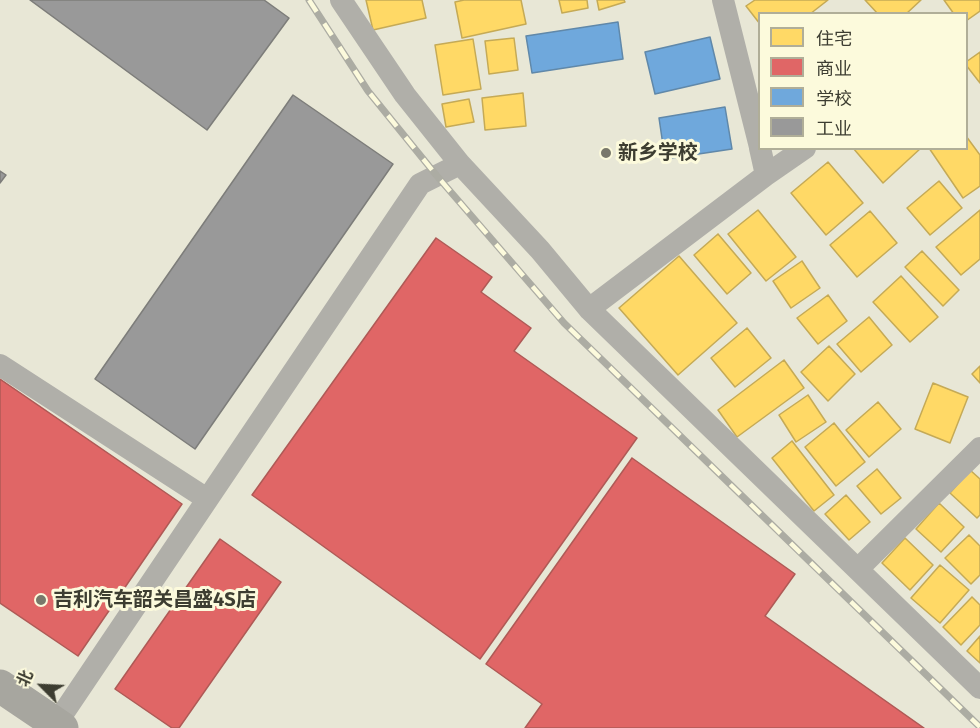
<!DOCTYPE html>
<html>
<head>
<meta charset="utf-8">
<style>
	body { margin:0 }
	#map { position:relative; width:980px; height:728px; overflow:hidden; background:#e8e7d6; font-family:"Fira Sans","Noto Sans SC",sans-serif }
	canvas { display:block }
	.legend { position:absolute; left:758px; top:12px; width:210px; height:138px; box-sizing:border-box; background:#fcfadc; border:2px solid #b0ae98; margin:0; padding:8px 10px; list-style:none; font-size:18px; color:#3d3d31 }
	.legend li { display:flex; align-items:center; gap:12px; height:30px }
	.legend b { width:30px; border:2px solid #b0ae98 }
	.north { position:absolute; left:12px; top:656px; width:60px; height:60px; -webkit-text-stroke:4px #fcfadc; paint-order:stroke; rotate:294deg; font-size:16px; font-weight:700; line-height:24px; text-align:center; color:#3d3d31 }
	.north::after { content:''; display:block; margin:auto; width:21px; height:27px; background:#3d3d31; clip-path:polygon(50% 0,100% 100%,50% 72%,0 100%) }
</style>
</head>
<body>
<div id="map">
<canvas width="980" height="728"></canvas>
<ul class="legend">
<li><b style="height:16px;background:#ffd966"></b>住宅</li>
<li><b style="height:16px;background:#e06666"></b>商业</li>
<li><b style="height:16px;background:#6fa8dc"></b>学校</li>
<li><b style="height:16px;background:#999"></b>工业</li>
</ul>
<div class="north">北</div>
</div>
<script>
const c = document.querySelector('canvas').getContext('2d');
c.lineJoin = 'round';
function fill(path, color) {
  c.fillStyle = color;
  c.fill(path, 'evenodd');
}
function poly(rows) {
  const path = new Path2D();
  for (const r of rows) {
    path.moveTo(r[0], r[1]);
    for (let i = 2; i < r.length; i += 2) path.lineTo(r[i], r[i + 1]);
  }
  return path;
}
function stroke(path, color, width, dash) {
  c.strokeStyle = color;
  c.lineWidth = width;
  c.lineCap = dash ? 'butt' : 'round';
  c.setLineDash(dash || []);
  c.stroke(path);
}
function label(font, color, halo, rows, align = 'center') {
  c.font = font + ' "Fira Sans","Noto Sans SC",sans-serif';
  c.lineWidth = 6;
  c.setLineDash([]);
  c.textBaseline = 'middle';
  c.strokeStyle = halo;
  c.fillStyle = color;
  for (const [text, x, y, turn = 0] of rows) {
    c.save();
    c.translate(x, y);
    c.rotate((+turn || 0) * Math.PI / 180);
    c.textAlign = isNaN(turn) ? turn : align;
    if (halo) c.strokeText(text, 0, 0);
    c.fillText(text, 0, 0);
    c.restore();
  }
}
const homes = poly([
	[366,0,422,0,426,18,373,30,366,0],
	[464,0,521,0,526,24,462,38,455,2,464,0],
	[559,0,587,0,588,8,562,13,559,0],
	[597,0,624,0,625,2,599,10,597,0],
	[755,0,828,0,810,14,760,14,760,24,746,6,755,0],
	[865,0,921,0,906,14,878,14,865,0],
	[944,0,980,0,980,11,966,21,966,14,954,14,944,0],
	[514,38,518,70,489,74,485,41,514,38],
	[473,39,481,89,443,95,435,45,473,39],
	[980,52,980,83,966,65,966,62,980,52],
	[523,93,526,126,485,130,482,98,523,93],
	[469,99,474,122,446,127,442,104,469,99],
	[966,136,980,155,980,186,963,198,929,148,966,148,966,136],
	[853,148,921,148,883,183,853,148],
	[828,162,863,203,826,235,791,193,828,162],
	[939,181,962,208,930,235,907,208,939,181],
	[758,210,796,257,766,281,728,234,758,210],
	[980,210,980,259,961,275,936,247,980,210],
	[870,211,897,243,857,277,830,245,870,211],
	[718,234,751,273,727,294,694,255,718,234],
	[922,251,959,290,943,306,905,267,922,251],
	[679,256,737,323,678,375,619,308,679,256],
	[802,261,820,288,791,308,773,281,802,261],
	[901,276,938,317,910,342,873,302,901,276],
	[828,295,847,321,818,344,797,318,828,295],
	[869,317,892,345,861,372,837,344,869,317],
	[747,328,771,358,735,387,711,358,747,328],
	[829,346,855,374,828,401,801,372,829,346],
	[784,360,804,388,737,437,718,410,784,360],
	[980,366,980,383,972,374,980,366],
	[933,383,968,397,950,443,915,429,933,383],
	[808,395,826,422,796,442,779,415,808,395],
	[878,402,901,429,869,457,846,430,878,402],
	[834,423,865,462,836,486,805,447,834,423],
	[792,441,834,495,814,511,772,458,792,441],
	[877,469,901,498,881,514,857,486,877,469],
	[970,470,980,479,980,515,977,518,950,493,970,470],
	[846,495,870,522,849,540,825,514,846,495],
	[939,503,964,527,941,552,916,529,939,503],
	[969,535,980,546,980,575,971,584,945,558,969,535],
	[905,538,933,565,910,590,882,563,905,538],
	[940,565,969,590,940,623,911,598,940,565],
	[972,597,980,605,980,625,961,645,943,627,972,597],
	[980,636,980,663,967,651,980,636]
]);
fill(homes, '#ffd966');
stroke(homes, '#c5aa56', 1.5);
const shops = poly([
	[436,238,492,277,481,292,531,328,514,351,637,438,480,659,252,495,436,238],
	[0,379,182,504,78,656,0,603,0,379],
	[632,458,795,574,765,616,924,728,525,728,542,704,486,664,632,458],
	[220,539,281,582,179,728,172,728,115,689,220,539]
]);
fill(shops, '#e06666');
stroke(shops, '#af5a56', 1.5);
const schools = poly([
	[618,22,623,59,532,73,526,36,618,22],
	[710,37,720,79,655,94,645,52,710,37],
	[725,107,732,149,665,159,659,118,725,107]
]);
fill(schools, '#6fa8dc');
stroke(schools, '#6088a9', 1.5);
const industry = poly([
	[30,0,264,0,289,18,207,130,30,0],
	[293,95,393,164,195,449,95,379,293,95],
	[0,171,6,175,0,183,0,171]
]);
fill(industry, '#999');
stroke(industry, '#7d7d7a', 1.5);
stroke(poly([
	[341,0,405,95,460,164],
	[723,0,760,147],
	[766,175,805,148],
	[589,309,766,175,760,148],
	[0,365,207,499],
	[858,569,980,448],
	[56,724,420,184,460,164,540,250,589,309,980,688]
]), '#b0afa9', 22);
stroke(poly([
	[0,686,62,728]
]), '#a7a69f', 33);
const rail = poly([
	[309,0,368,91,437,176,564,323,980,727]
]);
stroke(rail, '#acaca3', 7);
stroke(rail, '#fcfadc', 4.5, [14]);
for (const [x, y, r, color] of [
	[606,153,6,"#79786b"],
	[41,600,6,"#79786b"]
]) {
  const dot = new Path2D();
  dot.arc(x, y, r, 0, 2 * Math.PI);
  c.fillStyle = color;
  c.fill(dot);
  stroke(dot, '#fcfadc', 2);
}
label('bold 20px', '#3d3d31', '#fcfadc', [
	["新乡学校",618,153],
	["吉利汽车韶关昌盛4S店",53,600]
], 'left');
</script>
</body>
</html>
